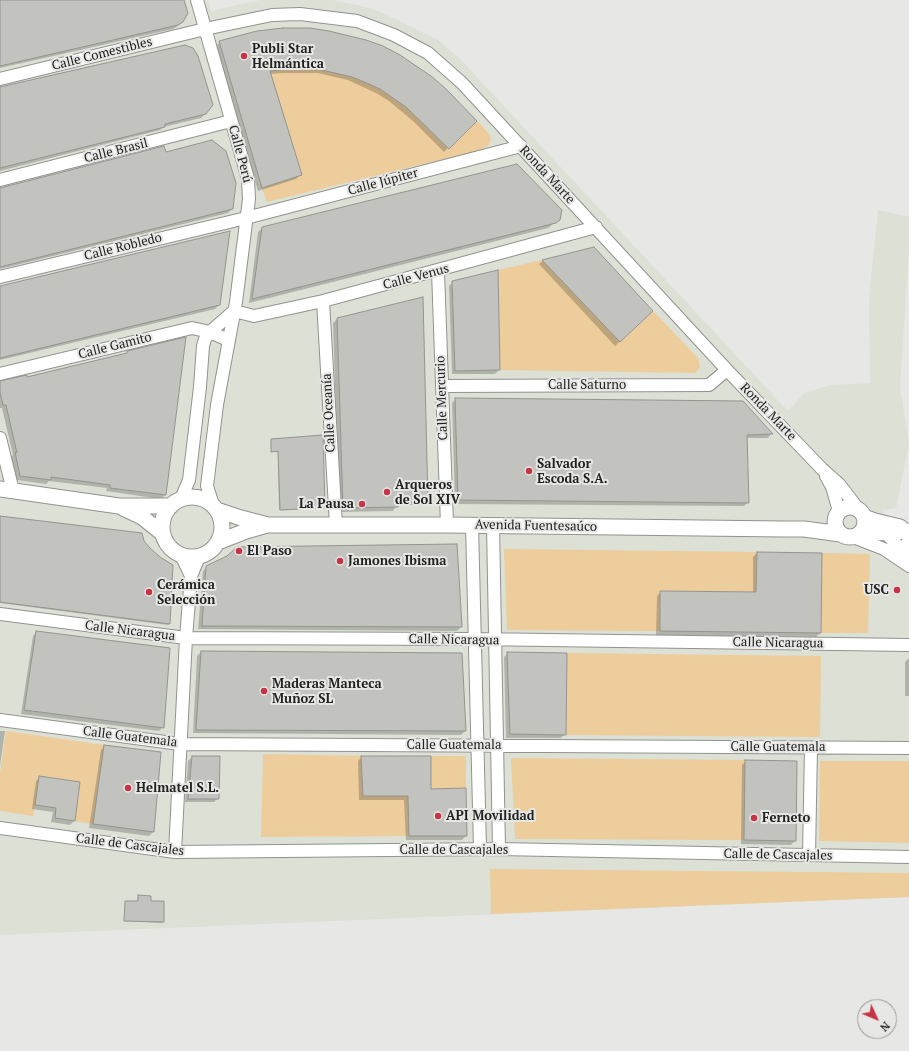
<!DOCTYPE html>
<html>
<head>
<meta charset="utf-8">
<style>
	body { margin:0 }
	#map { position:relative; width:909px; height:1051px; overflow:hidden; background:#e7e8e5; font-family:"PT Serif",serif }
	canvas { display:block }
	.north { position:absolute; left:857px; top:999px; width:40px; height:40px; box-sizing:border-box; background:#e7e8e5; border:1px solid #989997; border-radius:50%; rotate:134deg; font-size:11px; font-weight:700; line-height:16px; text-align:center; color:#222221 }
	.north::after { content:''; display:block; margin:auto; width:14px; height:18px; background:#c53547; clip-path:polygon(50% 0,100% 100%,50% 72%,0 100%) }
</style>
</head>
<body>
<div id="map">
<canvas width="909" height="1051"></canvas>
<div class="north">N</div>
</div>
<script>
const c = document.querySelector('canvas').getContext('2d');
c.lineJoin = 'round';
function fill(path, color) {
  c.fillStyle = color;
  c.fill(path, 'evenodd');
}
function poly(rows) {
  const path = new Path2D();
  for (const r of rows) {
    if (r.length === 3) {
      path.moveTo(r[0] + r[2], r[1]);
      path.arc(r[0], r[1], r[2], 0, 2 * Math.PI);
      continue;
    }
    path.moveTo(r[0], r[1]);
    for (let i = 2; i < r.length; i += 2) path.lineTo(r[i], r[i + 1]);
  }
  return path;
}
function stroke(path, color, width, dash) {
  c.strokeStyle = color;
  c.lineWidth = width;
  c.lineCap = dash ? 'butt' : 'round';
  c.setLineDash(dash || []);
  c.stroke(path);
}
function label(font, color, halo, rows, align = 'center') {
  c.font = font + ' "PT Serif",serif';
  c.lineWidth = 4;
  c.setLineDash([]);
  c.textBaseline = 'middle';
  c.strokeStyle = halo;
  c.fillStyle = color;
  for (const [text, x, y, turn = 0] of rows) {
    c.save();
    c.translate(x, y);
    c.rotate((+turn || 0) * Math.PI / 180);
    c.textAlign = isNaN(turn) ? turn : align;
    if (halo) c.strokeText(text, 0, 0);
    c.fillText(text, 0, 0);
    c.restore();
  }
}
fill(poly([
	[0,0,208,0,211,11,260,0,333,0,370,8,383,13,438,40,460,59,788,411,804,393,830,385,870,383,869,296,878,210,909,217,909,248,900,387,909,444,896,508,882,510,909,539,909,897,0,935]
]), '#dce0d5');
fill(poly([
	[288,69,322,70,352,77,380,89,406,107,448,149,477,121,489,134,491,139,489,145,481,150,267,202,262,188,301,175,269,71],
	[542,260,620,342,653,311,698,358,700,367,697,371,696,373,500,370,498,270],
	[504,549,757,552,756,592,661,591,660,631,507,630],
	[822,553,870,554,868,633,821,633],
	[567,653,821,656,820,737,566,735],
	[6,731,104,745,93,824,75,821,80,782,40,776,33,816,0,811,0,773],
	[263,754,361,756,363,796,408,796,409,836,261,837],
	[431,756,466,756,466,788,431,789],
	[511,758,745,760,744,840,515,839],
	[820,761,909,761,909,843,819,841],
	[490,869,909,873,909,897,491,914]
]), '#eccd9b');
fill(poly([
	[0,0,183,0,182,22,178,26,173,29,0,68],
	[257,32,475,121,444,152,413,121,389,101,376,93,348,80,318,73,283,73,269,74,300,175,296,179,258,191,216,46,220,42],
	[0,89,206,113,201,118,163,127,160,130,0,171],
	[165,154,232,209,228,213,0,269,0,189],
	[559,219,548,228,249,303,258,232,262,228],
	[543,261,652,311,615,346,539,264],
	[453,282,499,370,495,374,452,374,449,286],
	[0,287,219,305,215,309,0,360],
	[337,319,427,501,423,505,397,505,393,511,339,512,333,323],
	[128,352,165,495,161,499,106,491,107,488,49,481,46,484,17,480,11,457,13,455,2,408,0,408,0,382,25,379,125,355],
	[456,399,771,434,768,438,746,438,748,502,744,506,455,504,452,403],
	[271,440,324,508,323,508,279,510,278,452,271,452],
	[0,517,143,542,169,624,168,625,0,603],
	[456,545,461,627,457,631,198,629,203,571,207,567],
	[757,553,820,633,816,637,656,635,657,596,661,592,753,593,753,557],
	[37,632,163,727,159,731,21,714,33,636],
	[201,652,461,654,465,731,461,735,193,733,197,656],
	[508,653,565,734,561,738,506,738,504,657],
	[909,658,909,696,905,696,905,662],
	[0,731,5,731,0,766],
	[105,746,153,832,149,836,89,828,101,750],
	[192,757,218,798,214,802,185,802,188,761],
	[362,757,430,790,466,836,462,840,406,840,404,800,359,800,358,761],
	[746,761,795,841,791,845,741,844,742,765],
	[40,777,79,782,74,821,70,825,51,822,53,812,32,809,36,781],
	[138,896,150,902,163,922,162,923,124,921,125,903,137,902]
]), '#0003');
const building = poly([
	[0,0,184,0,188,13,183,22,178,25,0,66,0,0],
	[283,28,310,28,329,31,366,40,383,46,400,55,431,76,445,88,477,121,449,149,406,107,380,89,367,83,352,77,322,70,288,69,270,71,302,175,262,188,219,41,257,31,283,28],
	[185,45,193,48,198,56,213,105,206,114,165,124,165,127,0,168,0,87,185,45],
	[212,140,226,151,236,183,233,209,0,267,0,188,164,146,166,152,212,140],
	[517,164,562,210,560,220,556,223,252,299,262,227,517,164],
	[230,231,220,305,0,358,0,286,230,231],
	[594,247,653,311,620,342,542,260,594,247],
	[498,270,500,370,455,371,452,281,498,270],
	[423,297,428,502,398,502,398,507,343,508,337,318,423,297],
	[186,337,166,495,110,488,110,485,51,477,51,480,20,476,15,452,17,453,6,405,3,405,0,392,0,381,27,375,27,377,127,353,127,351,186,337],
	[455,398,743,401,773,434,747,435,749,503,458,500,455,398],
	[323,435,325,508,280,510,278,451,271,452,271,439,323,435],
	[0,516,142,533,144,541,150,548,160,557,173,565,170,624,0,602,0,516],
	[457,544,462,627,202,626,206,566,227,556,237,547,457,544],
	[757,552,822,553,821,633,660,631,660,591,756,592,757,552],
	[36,631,170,648,164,728,24,710,36,631],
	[201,651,462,653,466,731,196,730,201,651],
	[507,652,567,653,566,735,510,734,507,652],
	[104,745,161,752,154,832,93,824,104,745],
	[192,756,220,756,219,799,188,799,192,756],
	[361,756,431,756,431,789,466,788,467,836,409,836,408,796,363,796,361,756],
	[745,760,797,761,796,841,744,840,745,760],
	[39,776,80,782,75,821,55,818,56,808,35,805,39,776],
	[138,895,151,896,151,901,164,901,164,922,124,921,125,901,138,901,138,895]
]);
fill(building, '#c2c2be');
stroke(building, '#959491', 1);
const minor = poly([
	[197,0,248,179,249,199,236,302,217,405,207,486,213,505],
	[0,79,205,29,272,15,300,14,357,21,394,35,428,53,462,83,727,370,822,469,839,484,859,510],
	[0,180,231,121],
	[438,271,447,525],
	[0,277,246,218,521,146],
	[323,301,336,525],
	[234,311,254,316,323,301,596,227],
	[0,374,192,328,210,332,228,340],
	[442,386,709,385,727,370],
	[0,438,13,491],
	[826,476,832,487,839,511],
	[181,499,189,480,200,387,203,346,205,339,210,332,234,311],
	[472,525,480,849],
	[493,525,499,849],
	[881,528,900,548,909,559],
	[853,537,884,549,909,566],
	[181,555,191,576],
	[906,555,906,546,909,539],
	[0,614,186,638,475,639,909,645],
	[0,720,180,744,909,748],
	[0,828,175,852,499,849,909,857],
	[175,852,186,638,191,576,199,557],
	[809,855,811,748]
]);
const tertiary = poly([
	[0,489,119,506,171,506],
	[192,527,30],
	[850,522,15],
	[123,508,142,517,162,533],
	[217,510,241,518,268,525,447,525,784,529,804,529,841,534],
	[864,517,875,521,900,527],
	[859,534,909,531],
	[218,542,246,531,267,525]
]);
stroke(minor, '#929390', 14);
stroke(tertiary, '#929390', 17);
stroke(minor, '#fff', 12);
stroke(tertiary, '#fff', 15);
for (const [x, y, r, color] of [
	[244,56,4,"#c53547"],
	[529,471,4,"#c53547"],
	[387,492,4,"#c53547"],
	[362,504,4,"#c53547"],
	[239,551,4,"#c53547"],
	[340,561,4,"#c53547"],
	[897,590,4,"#c53547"],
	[149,592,4,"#c53547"],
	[264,691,4,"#c53547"],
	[128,788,4,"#c53547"],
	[438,816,4,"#c53547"],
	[754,818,4,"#c53547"]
]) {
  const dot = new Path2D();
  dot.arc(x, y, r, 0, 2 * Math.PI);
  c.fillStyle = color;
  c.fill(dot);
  stroke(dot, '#e7e8e5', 1.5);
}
label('bold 13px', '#222221', '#e7e8e5', [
	["Publi Star",252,49],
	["Helmántica",252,64],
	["Salvador",537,464],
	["Escoda S.A.",537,479],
	["Arqueros",395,485],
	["de Sol XIV",395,500],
	["La Pausa",354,504,"right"],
	["El Paso",247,551],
	["Jamones Ibisma",348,561],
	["Cerámica",157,585],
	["Selección",157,600],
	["USC",889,590,"right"],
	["Maderas Manteca",272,684],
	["Muñoz SL",272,699],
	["Helmatel S.L.",136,788],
	["API Movilidad",446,816],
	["Ferneto",762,818]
], 'left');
label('13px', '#222221', '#e7e8e5', [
	["Calle Comestibles",102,54,-14],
	["Calle Brasil",116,151,-14],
	["Calle Perú",240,154,75],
	["Ronda Marte",547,175,47],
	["Calle Júpiter",383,182,-15],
	["Calle Robledo",123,247,-14],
	["Calle Venus",416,277,-15],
	["Calle Gamito",115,346,-14],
	["Calle Saturno",587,385],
	["Calle Mercurio",442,398,-92],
	["Ronda Marte",768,412,46],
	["Calle Oceanía",329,413,-93],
	["Avenida Fuentesaúco",536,526,1],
	["Calle Nicaragua",130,631,7],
	["Calle Nicaragua",454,640,1],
	["Calle Nicaragua",778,643,1],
	["Calle Guatemala",130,737,7],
	["Calle Guatemala",454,745],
	["Calle Guatemala",778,747],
	["Calle de Cascajales",130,845,7],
	["Calle de Cascajales",454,850],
	["Calle de Cascajales",778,855,1]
]);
</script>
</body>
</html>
